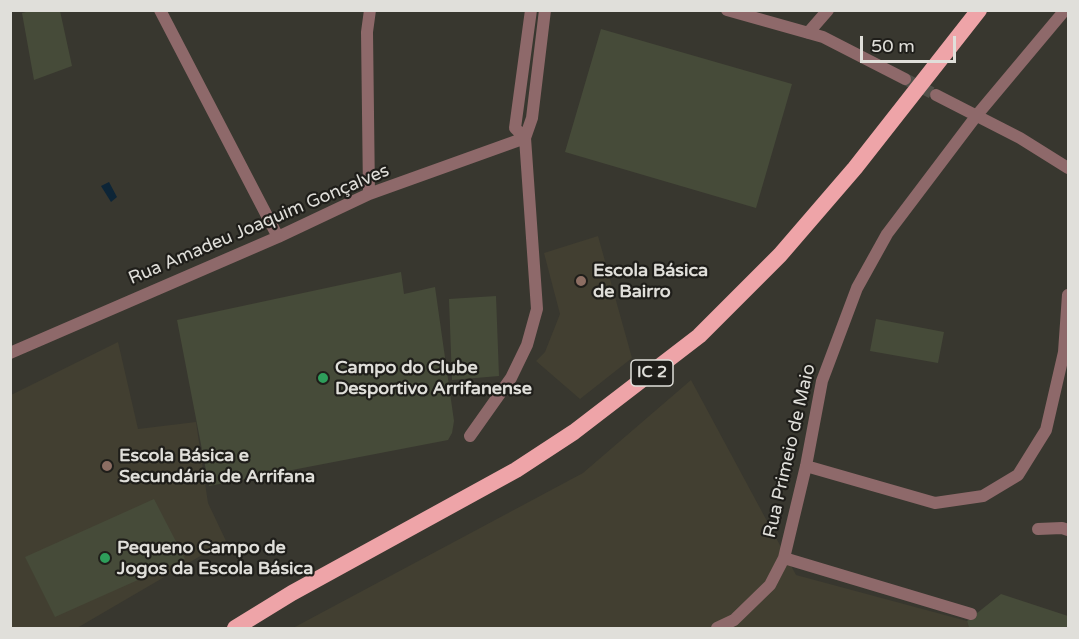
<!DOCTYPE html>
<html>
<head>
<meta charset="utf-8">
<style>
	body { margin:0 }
	#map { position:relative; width:1079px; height:639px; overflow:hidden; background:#38372f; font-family:"Varela Round",sans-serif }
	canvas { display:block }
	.frame { position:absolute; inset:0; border:12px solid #e0dfda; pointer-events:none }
	.scale { position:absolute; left:860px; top:36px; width:96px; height:27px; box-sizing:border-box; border:3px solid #e0dfda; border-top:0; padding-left:8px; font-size:18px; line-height:21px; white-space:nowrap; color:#e0dfda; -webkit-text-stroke:4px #1f1e1a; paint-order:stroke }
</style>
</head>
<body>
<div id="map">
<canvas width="1079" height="639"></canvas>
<div class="frame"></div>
<div class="scale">50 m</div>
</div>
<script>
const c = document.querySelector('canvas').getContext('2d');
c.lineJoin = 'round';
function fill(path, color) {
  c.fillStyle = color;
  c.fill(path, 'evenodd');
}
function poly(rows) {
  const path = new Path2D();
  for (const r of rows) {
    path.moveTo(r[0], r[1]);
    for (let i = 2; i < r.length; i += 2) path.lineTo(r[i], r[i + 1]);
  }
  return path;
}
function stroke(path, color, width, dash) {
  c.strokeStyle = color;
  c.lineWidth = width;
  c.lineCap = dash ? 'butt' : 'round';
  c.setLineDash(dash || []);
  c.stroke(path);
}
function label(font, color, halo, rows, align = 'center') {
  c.font = font + ' "Varela Round",sans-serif';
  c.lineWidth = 4.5;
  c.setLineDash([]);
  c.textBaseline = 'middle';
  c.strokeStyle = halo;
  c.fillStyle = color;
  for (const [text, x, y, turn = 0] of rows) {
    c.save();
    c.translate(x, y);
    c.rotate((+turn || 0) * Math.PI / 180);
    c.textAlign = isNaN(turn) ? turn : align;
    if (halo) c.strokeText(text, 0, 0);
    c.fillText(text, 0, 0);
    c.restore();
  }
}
fill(poly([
	[598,236,632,358,580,399,536,361,545,352,560,314,544,253],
	[118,342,138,429,196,422,208,503,226,541,77,628,11,628,11,395],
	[691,380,796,575,967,621,969,628,293,628,583,473]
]), '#423f31');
fill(poly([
	[30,11,60,11,72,66,34,80,22,13],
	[601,29,792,84,756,208,565,152],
	[401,272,404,294,435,287,454,421,452,433,448,440,209,486,177,320],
	[496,296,499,376,452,380,449,299],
	[876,319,944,332,938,363,870,351],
	[154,499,185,559,55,617,25,557],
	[1001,594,1068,616,1068,628,969,628,967,621]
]), '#464b39');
fill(poly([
	[109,182,117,197,111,202,101,186]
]), '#0d2537');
stroke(poly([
	[905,79,936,95]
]), '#515049', 12, [12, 6]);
stroke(poly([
	[160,10,278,237],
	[727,10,823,37,905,79],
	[808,33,828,10],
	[936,95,1020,138,1068,168],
	[525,138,515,128,531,10],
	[369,194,367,32,370,10],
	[10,353,278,237,369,194,525,138],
	[470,436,511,378,527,345,537,309,525,138,532,118,545,10],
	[806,466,935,503,983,496,1018,475,1046,430,1064,352,1068,295],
	[1038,529,1062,528,1068,530],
	[784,558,971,614],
	[717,628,734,620,770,585,784,558,806,466,822,381,857,288,887,234,977,115,1065,10]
]), '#8e696a', 12);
stroke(poly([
	[235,628,292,593,516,470,574,432,699,336,780,255,855,168,979,10]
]), '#eea4a8', 16);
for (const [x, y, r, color] of [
	[581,281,6,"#8d6e63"],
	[323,378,6,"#2e9e5b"],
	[107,466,6,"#8d6e63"],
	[105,558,6,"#2e9e5b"]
]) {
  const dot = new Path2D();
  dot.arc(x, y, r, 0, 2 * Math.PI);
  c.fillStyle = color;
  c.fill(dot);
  stroke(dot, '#1f1e1a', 2);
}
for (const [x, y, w] of [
	[652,373,42]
]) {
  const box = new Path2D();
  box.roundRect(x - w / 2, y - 13, w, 26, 4.5);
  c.fillStyle = '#1f1e1a';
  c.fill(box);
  stroke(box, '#e0dfda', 1.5);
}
label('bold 16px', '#e0dfda', null, [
	["IC 2",652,373]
]);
label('18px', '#e0dfda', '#1f1e1a', [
	["Rua Amadeu Joaquim Gonçalves",259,225,-23],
	["Rua Primeio de Maio",790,451,-77]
]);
label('bold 18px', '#e0dfda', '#1f1e1a', [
	["Escola Básica",593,271],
	["de Bairro",593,292],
	["Campo do Clube",335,368],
	["Desportivo Arrifanense",335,389],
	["Escola Básica e",119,456],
	["Secundária de Arrifana",119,477],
	["Pequeno Campo de",117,548],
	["Jogos da Escola Básica",117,569]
], 'left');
</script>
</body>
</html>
